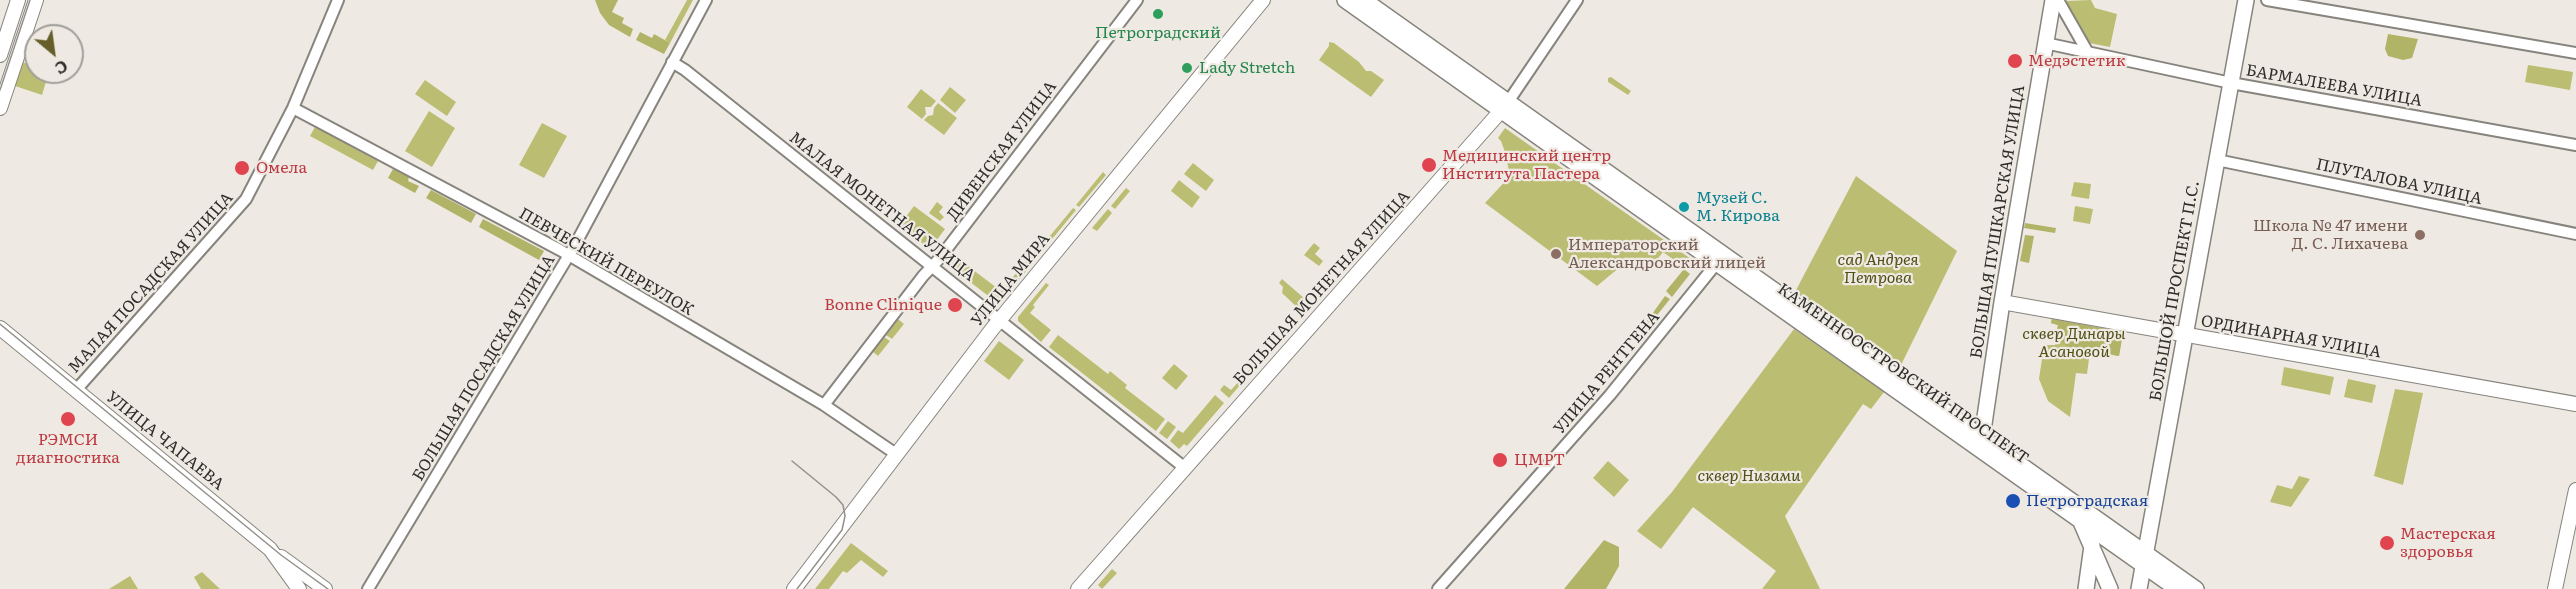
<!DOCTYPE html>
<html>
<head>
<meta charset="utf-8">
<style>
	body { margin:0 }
	#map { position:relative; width:2576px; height:589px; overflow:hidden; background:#eeeae3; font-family:Literata,serif }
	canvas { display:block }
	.north { position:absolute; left:24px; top:24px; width:60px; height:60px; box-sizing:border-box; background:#eeeae3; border:2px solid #a19e99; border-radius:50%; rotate:151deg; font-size:16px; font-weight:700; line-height:24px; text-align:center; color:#2e2d2a }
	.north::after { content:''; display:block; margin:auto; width:21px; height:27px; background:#655d2a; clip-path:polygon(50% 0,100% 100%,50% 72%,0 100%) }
</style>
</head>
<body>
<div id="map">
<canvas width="2576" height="589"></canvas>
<div class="north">С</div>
</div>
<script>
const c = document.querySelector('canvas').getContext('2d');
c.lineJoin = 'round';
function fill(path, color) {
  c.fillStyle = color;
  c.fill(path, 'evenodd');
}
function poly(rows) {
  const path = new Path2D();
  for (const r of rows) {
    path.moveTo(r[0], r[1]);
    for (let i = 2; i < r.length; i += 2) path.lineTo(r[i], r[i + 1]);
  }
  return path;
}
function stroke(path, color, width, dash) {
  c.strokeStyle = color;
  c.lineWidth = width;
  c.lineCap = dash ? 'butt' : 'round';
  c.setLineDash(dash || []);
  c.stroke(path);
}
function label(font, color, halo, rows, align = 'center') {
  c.font = font + ' Literata,serif';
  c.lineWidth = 4.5;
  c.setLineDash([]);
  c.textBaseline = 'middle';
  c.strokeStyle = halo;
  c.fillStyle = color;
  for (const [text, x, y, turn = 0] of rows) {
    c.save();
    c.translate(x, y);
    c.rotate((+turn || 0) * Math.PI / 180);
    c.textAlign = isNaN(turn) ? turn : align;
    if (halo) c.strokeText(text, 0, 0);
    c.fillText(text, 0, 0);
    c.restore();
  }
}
fill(poly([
	[687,0,693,0,670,43,665,40],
	[2091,0,2095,8,2117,14,2110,47,2089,43,2065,1],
	[1329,42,1334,43,1359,62,1366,71,1371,71,1384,80,1371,97,1319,60,1329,46],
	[22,62,36,67,36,72,49,72,42,95,15,86],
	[2528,65,2573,72,2570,90,2525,82],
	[1611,77,1631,91,1628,95,1608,82,1608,78],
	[425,80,456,102,447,116,415,94],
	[950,87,966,100,955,113,940,100],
	[921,89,936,101,931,107,925,107,926,114,922,119,907,107],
	[938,103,957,118,944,135,924,120,928,116,933,115,934,108],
	[429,111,455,128,432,167,405,151],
	[542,123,567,136,544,178,519,165],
	[315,127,378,161,373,170,310,136],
	[1505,128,1691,259,1685,268,1663,252,1656,261,1626,262,1597,286,1485,203,1510,176,1505,152,1501,141,1498,138],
	[1193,163,1214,180,1206,191,1184,174],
	[1103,172,1106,175,1079,207,1076,205],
	[1856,176,1957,251,1901,365,1795,292],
	[1179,180,1200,197,1192,208,1171,191],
	[2074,182,2091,184,2089,199,2071,196],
	[1126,188,1130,191,1115,209,1111,206],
	[937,202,943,207,939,212,944,217,940,221,929,213],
	[914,206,945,229,930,249,899,226],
	[2075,206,2093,209,2090,224,2073,221],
	[1073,208,1076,210,1048,244,1045,242],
	[1108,209,1112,213,1097,231,1092,228],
	[1314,243,1320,248,1315,254,1323,261,1319,266,1304,255],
	[1035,250,1040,254,1018,281,1013,277],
	[956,257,1001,291,1010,281,1015,284,1003,299,995,301,953,269,951,265],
	[1282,279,1305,299,1303,301,1306,303,1300,310,1282,293,1283,287,1279,283],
	[1046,283,1049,285,1033,305,1035,307,1030,313,1051,330,1041,342,1018,321,1018,317],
	[898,319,904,324,892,339,886,335],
	[2052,319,2123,332,2119,356,2090,351,2087,374,2076,373,2070,417,2048,401,2039,379,2044,345,2055,345,2058,325,2051,323],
	[1794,329,1884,392,1871,409,1863,404,1785,516,1820,589,1762,589,1776,571,1693,507,1661,549,1637,531,1672,492],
	[1058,335,1108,374,1110,371,1127,385,1125,388,1165,419,1156,431,1049,347],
	[884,337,890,341,878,356,873,352],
	[999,341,1024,360,1009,380,984,361],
	[1174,364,1188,376,1176,390,1162,378],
	[1253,366,1253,370,1229,398,1220,390,1224,385,1231,390],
	[2284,367,2334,377,2330,395,2281,385],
	[2348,379,2376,385,2372,403,2344,397],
	[2395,389,2423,393,2403,485,2374,476],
	[1215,395,1224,403,1187,446,1184,444,1179,449,1170,441,1178,430,1183,433],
	[1168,421,1176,427,1167,439,1159,433],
	[1608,461,1629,480,1614,497,1593,478],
	[2299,476,2310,479,2291,507,2270,502,2277,485,2292,489],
	[851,543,888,571,883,577,861,560,847,573,843,571,829,589,815,589],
	[1112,569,1117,573,1102,589,1098,585],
	[202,572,220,589,201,589,194,577],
	[130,576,138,589,109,589]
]), '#bbbe72');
fill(poly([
	[595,0,618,0,612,12,624,18,622,23,633,29,630,37,609,25,600,13],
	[640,32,652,38,654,34,670,43,664,54,636,40],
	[2388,34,2418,39,2412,58,2403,60,2388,56,2385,49],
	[393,169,409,177,408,181,419,186,415,193,388,178],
	[431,190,476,214,471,223,426,198],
	[483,219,544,251,539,260,479,227],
	[2025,223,2056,228,2055,233,2024,228],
	[2025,235,2034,236,2029,263,2020,261],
	[1684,269,1690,274,1672,297,1666,291],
	[1665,296,1670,299,1650,324,1647,321],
	[2052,319,2123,332,2119,356,2067,347,2056,335,2058,325,2051,323],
	[1604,540,1619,547,1619,566,1606,589,1564,589]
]), '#b1b367');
const street = poly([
	[2058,0,2087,51],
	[2267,0,2576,53],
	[2045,43,2231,83,2576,145],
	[672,62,685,70,1185,468],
	[1508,102,1577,0],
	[293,108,560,250,824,405,896,454],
	[2217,160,2576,234],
	[76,390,246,199,293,108,338,0],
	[824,405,923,276,939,259,1137,0],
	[368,589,575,245,706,0],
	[1438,589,1610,395,1720,259]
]);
const secondary = poly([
	[0,55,18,0],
	[0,108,36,0],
	[2002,302,2576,404],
	[0,328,270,549,299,589],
	[281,557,325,589],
	[794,589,993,328,1263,0],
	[1078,589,1507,104],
	[2555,589,2576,490]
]);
const primary = poly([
	[1345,0,2177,589],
	[1364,0,2196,589],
	[1981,444,2002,302,2053,0],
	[2081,522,2110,589],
	[2086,589,2092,546],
	[2139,589,2246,0]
]);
stroke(street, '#87847d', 14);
stroke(secondary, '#87847d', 16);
stroke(primary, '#87847d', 18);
stroke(street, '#fff', 10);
stroke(secondary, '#fff', 14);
stroke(primary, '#fff', 15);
stroke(poly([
	[0,90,30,0],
	[0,324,281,555,328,589],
	[792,461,836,497,843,505,845,516,842,530,797,589]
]), '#94918c', 1.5);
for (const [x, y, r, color] of [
	[1158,14,6,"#2e9e5b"],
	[2015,61,8,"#e0444e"],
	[1187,68,6,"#2e9e5b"],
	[1429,165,8,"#e0444e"],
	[242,168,8,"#e0444e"],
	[1684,207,6,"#0f9aa8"],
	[2420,235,6,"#8d6e63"],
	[1556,254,6,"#8d6e63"],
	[955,305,8,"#e0444e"],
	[68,419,8,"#e0444e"],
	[1500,460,8,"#e0444e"],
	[2013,501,8,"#1a4fb4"],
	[2387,543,8,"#e0444e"]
]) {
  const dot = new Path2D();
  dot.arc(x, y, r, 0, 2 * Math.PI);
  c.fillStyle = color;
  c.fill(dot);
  stroke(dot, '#eeeae3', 2);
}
label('16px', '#27864d', '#eeeae3', [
	["Петроградский",1158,33],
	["Lady Stretch",1199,68,"left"]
]);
label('16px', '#be3a42', '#eeeae3', [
	["Медэстетик",2028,61],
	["Медицинский центр",1442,156],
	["Института Пастера",1442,174],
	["Омела",256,168],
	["Bonne Clinique",942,305,"right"],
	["РЭМСИ",68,440,"center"],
	["диагностика",68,458,"center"],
	["ЦМРТ",1514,460],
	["Мастерская",2400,534],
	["здоровья",2400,552]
], 'left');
label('16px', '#2e2d2a', '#eeeae3', [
	["БАРМАЛЕЕВА УЛИЦА",2334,86,10],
	["ДИВЕНСКАЯ УЛИЦА",1002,151,-53],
	["ПЛУТАЛОВА УЛИЦА",2399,182,12],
	["МАЛАЯ МОНЕТНАЯ УЛИЦА",882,207,38],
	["БОЛЬШАЯ ПУШКАРСКАЯ УЛИЦА",1998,222,-81],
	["ПЕВЧЕСКИЙ ПЕРЕУЛОК",606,262,30],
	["УЛИЦА МИРА",1011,280,-51],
	["МАЛАЯ ПОСАДСКАЯ УЛИЦА",151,283,-48],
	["БОЛЬШАЯ МОНЕТНАЯ УЛИЦА",1322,288,-48],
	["БОЛЬШОЙ ПРОСПЕКТ П.С.",2175,291,-80],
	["ОРДИНАРНАЯ УЛИЦА",2291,337,10],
	["БОЛЬШАЯ ПОСАДСКАЯ УЛИЦА",484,368,-59],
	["УЛИЦА РЕНТГЕНА",1607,373,-50],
	["КАМЕННООСТРОВСКИЙ ПРОСПЕКТ",1903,374,35],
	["УЛИЦА ЧАПАЕВА",165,441,39]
]);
label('16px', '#0d838f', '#eeeae3', [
	["Музей С.",1696,198],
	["М. Кирова",1696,216]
], 'left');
label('16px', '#785e54', '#eeeae3', [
	["Школа № 47 имени",2408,226],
	["Д. С. Лихачева",2408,244],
	["Императорский",1568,245,"left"],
	["Александровский лицей",1568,263,"left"]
], 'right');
label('italic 16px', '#4e5016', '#eeeae3', [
	["сад Андрея",1878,260],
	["Петрова",1878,278],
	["сквер Динары",2074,334],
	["Асановой",2074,352],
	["сквер Низами",1749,476]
]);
label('16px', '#164399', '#eeeae3', [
	["Петроградская",2026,501]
], 'left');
</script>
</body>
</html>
